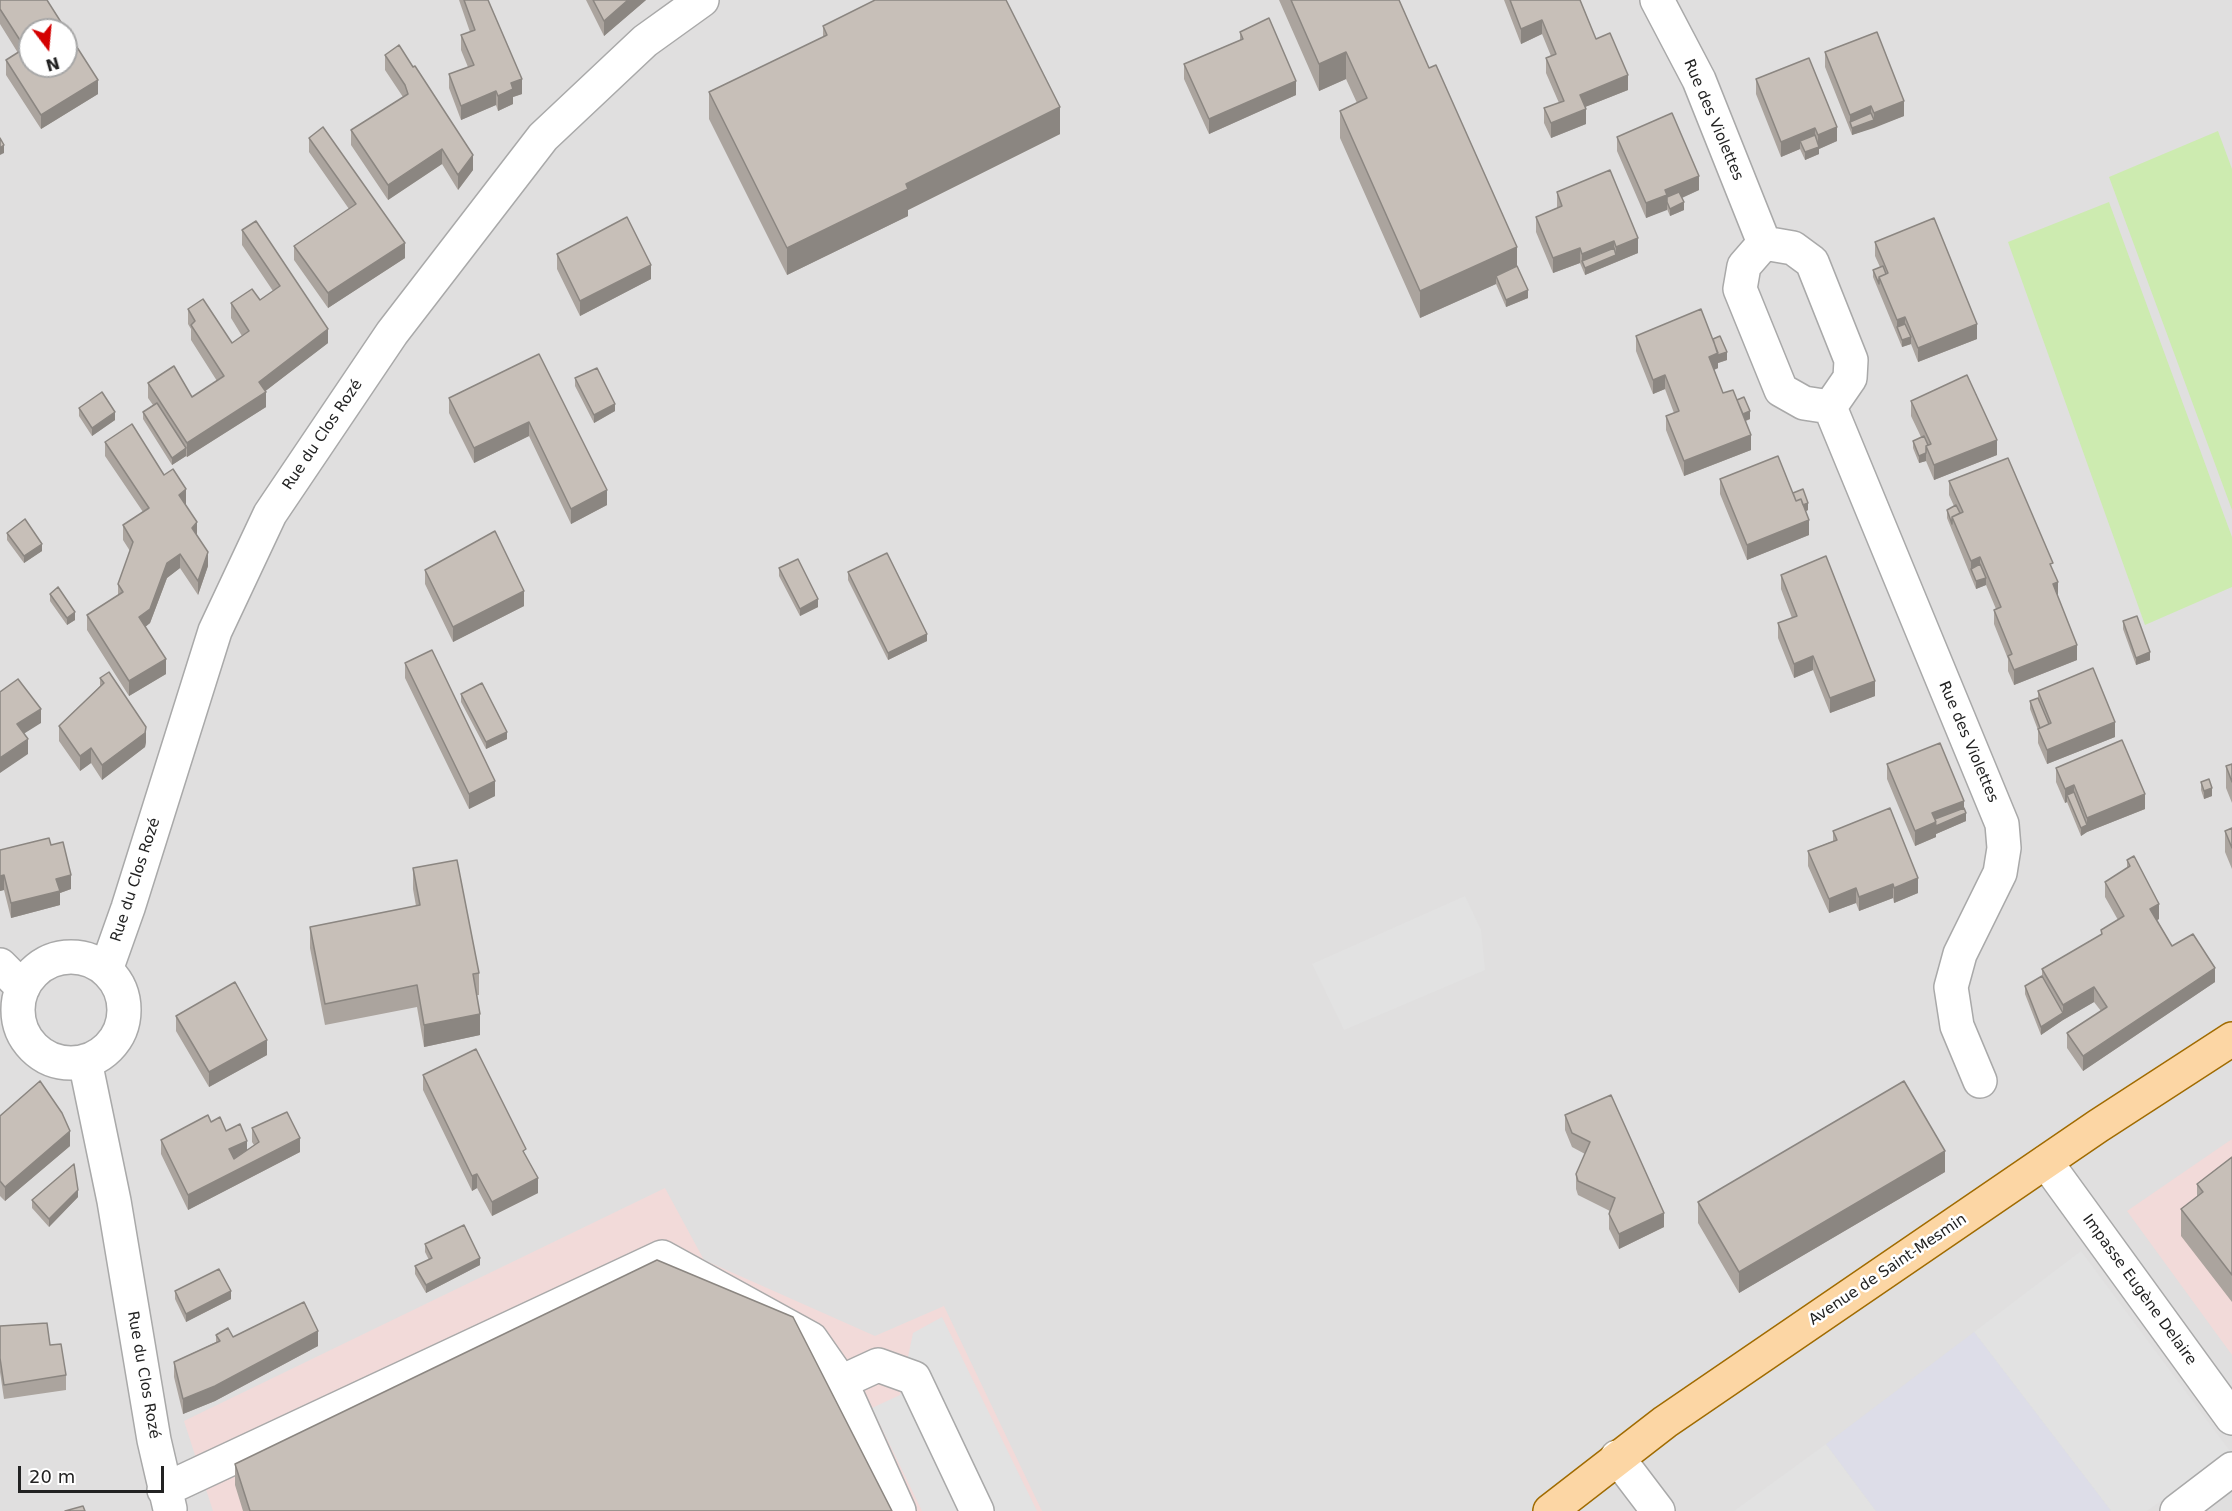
<!DOCTYPE html>
<html>
<head>
<meta charset="utf-8">
<style>
	body { margin:0 }
	#map { position:relative; width:2232px; height:1511px; overflow:hidden; background:#f2efe9; font-family:"DejaVu Sans",sans-serif }
	canvas { display:block }
	.north { position:absolute; left:18px; top:18px; width:60px; height:60px; box-sizing:border-box; background:#fff; border:2px solid #a7a7a7; border-radius:50%; rotate:164deg; font-size:16px; font-weight:700; line-height:24px; text-align:center; color:#222 }
	.north::after { content:''; display:block; margin:auto; width:21px; height:27px; background:#d40000; clip-path:polygon(50% 0,100% 100%,50% 72%,0 100%) }
	.scale { position:absolute; left:18px; top:1466px; width:146px; height:27px; box-sizing:border-box; border:3px solid #222; border-top:0; padding-left:8px; font-size:18px; line-height:21px; white-space:nowrap; color:#222; -webkit-text-stroke:4px #fff; paint-order:stroke }
</style>
</head>
<body>
<div id="map">
<canvas width="2232" height="1511"></canvas>
<div class="north">N</div>
<div class="scale">20 m</div>
</div>
<script>
const c = document.querySelector('canvas').getContext('2d');
c.lineJoin = 'round';
function fill(path, color) {
  c.fillStyle = color;
  c.fill(path, 'evenodd');
}
function poly(rows) {
  const path = new Path2D();
  for (const r of rows) {
    if (r.length === 3) {
      path.moveTo(r[0] + r[2], r[1]);
      path.arc(r[0], r[1], r[2], 0, 2 * Math.PI);
      continue;
    }
    path.moveTo(r[0], r[1]);
    for (let i = 2; i < r.length; i += 2) path.lineTo(r[i], r[i + 1]);
  }
  return path;
}
function stroke(path, color, width, dash) {
  c.strokeStyle = color;
  c.lineWidth = width;
  c.lineCap = dash ? 'butt' : 'round';
  c.setLineDash(dash || []);
  c.stroke(path);
}
function label(font, color, halo, rows, align = 'center') {
  c.font = font + ' "DejaVu Sans",sans-serif';
  c.lineWidth = 5;
  c.setLineDash([]);
  c.textBaseline = 'middle';
  c.strokeStyle = halo;
  c.fillStyle = color;
  for (const [text, x, y, turn = 0] of rows) {
    c.save();
    c.translate(x, y);
    c.rotate((+turn || 0) * Math.PI / 180);
    c.textAlign = isNaN(turn) ? turn : align;
    if (halo) c.strokeText(text, 0, 0);
    c.fillText(text, 0, 0);
    c.restore();
  }
}
fill(poly([
	[0,0,2232,0,2232,1511,0,1511],
	[30,30,66,30,66,66,30,66]
]), '#e0dfdf');
fill(poly([
	[2232,1139,2232,1355,2127,1211],
	[665,1188,704,1260,875,1336,944,1306,1042,1511,213,1511,184,1421]
]), '#f2dad9');
fill(poly([
	[2218,131,2232,169,2232,510,2109,177],
	[2109,202,2232,537,2232,587,2145,625,2008,242]
]), '#cdebb0');
fill(poly([
	[1465,896,1481,930,1485,970,1344,1030,1312,964],
	[2081,1251,2230,1451,2147,1511,2111,1511,1974,1332],
	[942,1317,1037,1511,922,1511,872,1408,900,1395,913,1333],
	[1826,1444,1876,1511,1734,1511]
]), '#e2e2e2');
fill(poly([
	[1974,1332,2111,1511,1876,1511,1826,1444]
]), '#dddde8');
const minor = poly([
	[1657,0,1699,80,1764,243],
	[1764,243,1744,266,1740,289,1781,390,1804,403,1830,407],
	[1764,243,1793,248,1812,262,1851,360,1850,378,1830,407],
	[1830,407,2002,824,2004,848,2000,873,1960,954,1951,987,1957,1026,1980,1081],
	[71,1010,53],
	[0,965,23,988],
	[106,970,128,908,215,631,270,514,392,333,543,137,645,41,702,0],
	[85,1061,114,1201,154,1440,170,1509],
	[2046,1162,2232,1418],
	[1617,1457,1658,1511],
	[164,1490,662,1257,811,1339,841,1382],
	[899,1511,841,1382,878,1365,914,1378,977,1511],
	[2177,1511,2232,1469]
]);
const major = poly([
	[1550,1511,1665,1422,2098,1126,2232,1039]
]);
stroke(minor, '#a9a9a9', 36);
stroke(major, '#a06b00', 36);
stroke(minor, '#fff', 33);
stroke(major, '#fcd6a4', 33);
fill(poly([
	[0,0,98,94,41,129,6,75,6,60,18,53,0,24],
	[459,0,488,0,522,94,513,97,513,104,498,111,496,105,461,120,449,88,449,74,468,67,461,50,461,35,470,32],
	[586,0,646,0,604,36],
	[1279,0,1399,0,1429,68,1517,266,1528,298,1506,307,1496,284,1420,318,1340,138,1340,111,1357,103,1346,79,1319,91],
	[1504,0,1580,0,1596,39,1628,90,1585,107,1586,124,1551,138,1544,123,1544,108,1559,103,1546,73,1546,58,1551,56,1542,34,1521,44],
	[823,26,1060,134,908,210,908,216,787,275,709,119,709,92,823,37],
	[1240,32,1296,95,1209,134,1184,79,1184,64,1240,40],
	[1825,52,1904,116,1852,135,1825,67],
	[385,55,473,170,458,190,442,164,388,200,351,145,351,130,403,97,385,70],
	[1756,79,1837,141,1819,149,1819,154,1805,160,1800,149,1781,157,1756,94],
	[1617,137,1699,190,1682,198,1684,210,1670,216,1667,209,1646,218,1617,151],
	[309,138,405,258,328,308,294,260,294,246,349,209,309,152],
	[1557,192,1638,253,1585,275,1580,263,1553,273,1536,232,1536,217,1557,208],
	[242,230,328,343,265,391,266,407,187,457,186,456,172,465,143,419,143,412,153,405,148,398,148,383,192,397,217,381,191,340,191,329,188,324,188,309,232,343,242,336,231,318,231,303,260,300,273,291,242,245],
	[1875,242,1977,339,1918,362,1911,344,1902,347,1873,277,1873,270,1880,267,1875,256],
	[557,254,651,279,580,316,557,269],
	[1636,336,1713,339,1727,360,1718,363,1718,368,1714,370,1723,393,1737,400,1750,419,1746,421,1751,450,1684,476,1666,430,1666,416,1674,413,1665,389,1653,394,1636,351],
	[539,354,607,505,571,524,529,436,474,463,449,413,449,398],
	[575,378,615,411,594,423,575,386],
	[1911,401,1997,455,1934,480,1926,461,1919,463,1913,448,1913,441,1921,437,1911,416],
	[79,408,115,420,92,436,79,416],
	[105,442,164,475,186,504,185,505,208,566,198,595,180,568,167,578,150,623,145,627,166,674,129,696,87,630,87,615,118,595,118,584,130,551,123,540,123,525,143,512,105,456],
	[1720,479,1793,493,1808,510,1806,511,1809,535,1747,560,1720,494],
	[1949,481,2053,570,2058,597,2077,660,2014,685,2008,671,2008,659,1994,624,1994,610,1996,609,1986,585,1976,589,1947,518,1947,510,1954,506,1949,495],
	[7,533,42,551,24,563,7,540],
	[779,568,818,607,800,616,779,576],
	[425,570,524,606,453,642,425,584],
	[848,572,927,641,888,660,848,580],
	[1781,575,1875,696,1830,713,1813,670,1794,678,1778,638,1778,623,1792,618,1781,589],
	[50,594,75,620,67,625,50,601],
	[2123,621,2150,660,2136,665,2123,629],
	[405,663,495,796,469,809,405,678],
	[100,678,146,742,145,747,102,780,91,763,80,771,59,741,59,726,100,686],
	[2038,691,2115,737,2047,764,2038,743,2038,730,2030,709,2030,701,2038,698],
	[461,694,507,739,486,749,461,702],
	[1887,764,1964,808,1966,821,1936,834,1936,837,1915,846,1887,779],
	[2232,764,2232,803,2226,788,2226,766],
	[2056,768,2145,809,2087,832,2081,836,2067,802,2065,803,2056,782],
	[2201,782,2212,796,2204,799,2201,790],
	[2232,828,2232,869,2225,852,2225,831],
	[1833,831,1918,893,1894,903,1893,898,1859,911,1856,903,1829,913,1808,866,1808,851,1833,841],
	[51,845,71,889,60,893,60,905,11,918,4,890,0,891,0,850],
	[2127,860,2159,919,2157,920,2169,941,2172,946,2215,982,2083,1071,2067,1048,2067,1033,2101,1011,2094,1002,2063,1020,2041,1035,2025,994,2025,986,2042,976,2042,969,2101,935,2101,930,2118,920,2105,897,2105,882,2127,868],
	[413,868,479,973,479,995,476,995,480,1035,424,1047,417,1007,325,1025,310,948,310,927,416,906,413,889],
	[176,1016,267,1055,209,1087,176,1031],
	[423,1075,526,1156,538,1193,492,1216,477,1188,472,1191,423,1090],
	[1611,1095,1664,1227,1619,1249,1609,1229,1609,1214,1610,1211,1578,1195,1576,1189,1576,1174,1585,1154,1572,1147,1565,1130,1565,1115],
	[0,1116,70,1146,5,1201,0,1196],
	[211,1122,226,1131,247,1150,254,1145,252,1142,252,1128,300,1152,188,1210,161,1154,161,1140],
	[2232,1157,2232,1302,2181,1236,2181,1209,2197,1197,2197,1184],
	[1945,1172,1739,1293,1698,1223,1698,1202],
	[78,1197,49,1227,32,1208,32,1200],
	[425,1244,480,1265,426,1293,415,1274,415,1266,429,1260,425,1252],
	[175,1291,231,1299,186,1322,175,1299],
	[0,1326,50,1345,66,1375,66,1390,4,1399,0,1372],
	[216,1335,233,1337,318,1346,215,1401,183,1414,174,1377,174,1362,216,1342],
	[235,1464,892,1511,243,1511,235,1485]
]), '#aba49e');
fill(poly([
	[628,0,646,0,604,36,604,21],
	[1542,20,1542,34,1521,44,1521,29],
	[1346,52,1346,79,1319,91,1319,64],
	[1628,75,1628,90,1580,109,1580,95],
	[522,79,522,94,513,97,513,104,498,111,498,96,511,83],
	[98,80,98,94,41,129,41,115],
	[1296,81,1296,95,1209,134,1209,119],
	[496,91,496,105,461,120,461,106],
	[1904,101,1904,116,1874,128,1874,113],
	[1871,106,1871,121,1874,120,1874,128,1852,135,1852,128,1850,122,1850,115],
	[1060,107,1060,134,908,210,908,216,787,275,787,248,906,184],
	[1586,109,1586,124,1551,138,1551,123],
	[1837,127,1837,141,1819,149,1819,154,1805,160,1805,152,1818,147,1818,135],
	[1815,128,1815,143,1800,141,1800,149,1781,157,1781,142],
	[4,145,4,153,0,155,0,148],
	[442,149,442,164,388,200,388,185],
	[473,155,473,170,458,190,458,175],
	[1699,176,1699,190,1668,204,1667,202,1667,210,1646,218,1646,203,1665,190],
	[1684,202,1684,210,1670,216,1670,209],
	[1638,238,1638,253,1585,275,1585,268,1616,255,1616,247],
	[1614,241,1614,255,1582,261,1582,254],
	[405,243,405,258,328,308,328,293],
	[1517,247,1517,274,1496,276,1496,284,1420,318,1420,291],
	[1580,248,1580,263,1553,273,1553,258],
	[651,265,651,279,580,316,580,301],
	[1528,290,1528,298,1506,307,1506,300],
	[1905,317,1905,331,1897,327,1897,320],
	[1977,324,1977,339,1918,362,1918,348],
	[328,329,328,343,259,396,259,382],
	[1911,337,1911,344,1902,347,1902,340],
	[1727,352,1727,360,1718,363,1718,368,1709,372,1709,357,1718,353],
	[1665,375,1665,389,1653,394,1653,380],
	[266,392,266,407,187,457,187,443],
	[615,404,615,411,594,423,594,415],
	[1750,411,1750,419,1741,422,1741,415],
	[115,412,115,420,92,436,92,428],
	[529,422,529,436,474,463,474,448],
	[1751,435,1751,450,1684,476,1684,461],
	[1997,440,1997,455,1934,480,1934,465],
	[186,448,186,456,172,465,172,458],
	[1926,453,1926,461,1919,463,1919,456],
	[186,489,186,504,179,510,179,495],
	[607,490,607,505,571,524,571,509],
	[1808,503,1808,510,1796,516,1796,508],
	[1809,520,1809,535,1747,560,1747,545],
	[197,522,197,537,192,528],
	[42,544,42,551,24,563,24,556],
	[208,552,208,566,198,595,198,581],
	[180,554,180,568,167,578,150,623,139,632,139,617,167,563],
	[1980,557,1980,572,1971,569,1971,576,1971,561],
	[1986,578,1986,585,1976,589,1976,581],
	[2058,582,2058,597,2053,584],
	[524,591,524,606,453,642,453,627],
	[818,599,818,607,800,616,800,609],
	[75,612,75,620,67,625,67,618],
	[927,634,927,641,888,660,888,653],
	[2077,645,2077,660,2014,685,2014,670],
	[2150,652,2150,660,2136,665,2136,658],
	[1813,656,1813,670,1794,678,1794,664],
	[166,659,166,674,129,696,129,681],
	[1875,681,1875,696,1830,713,1830,698],
	[41,709,41,723,17,738,17,724],
	[2115,722,2115,737,2047,764,2047,750],
	[146,727,146,742,145,747,102,780,102,765],
	[507,732,507,739,486,749,486,742],
	[28,739,28,754,0,773,0,758],
	[91,748,91,763,80,771,80,756],
	[495,781,495,796,469,809,469,794],
	[2074,785,2074,800,2067,795,2067,802,2065,803,2065,789],
	[2212,788,2212,796,2204,799,2204,791],
	[2145,794,2145,809,2087,832,2081,836,2081,828,2087,825,2087,818],
	[1964,801,1964,814,1966,813,1966,821,1936,834,1936,837,1915,846,1915,831,1932,813],
	[4,875,4,890,0,891,0,876],
	[71,875,71,889,60,893,60,905,11,918,11,903,56,879],
	[1918,878,1918,893,1894,903,1894,888],
	[1893,884,1893,898,1859,911,1859,897],
	[1856,888,1856,903,1829,913,1829,899],
	[2159,904,2159,919,2150,924,2150,909],
	[2215,968,2215,982,2083,1071,2083,1056],
	[2094,987,2094,1002,2063,1020,2063,1005],
	[2063,1013,2063,1020,2041,1035,2041,1027],
	[480,1014,480,1035,424,1047,424,1025],
	[267,1040,267,1055,209,1087,209,1072],
	[70,1131,70,1146,5,1201,5,1187],
	[300,1138,300,1152,188,1210,188,1195],
	[247,1141,247,1156,229,1163,229,1149],
	[1945,1151,1945,1172,1739,1293,1739,1272],
	[477,1174,477,1188,472,1191,472,1176],
	[538,1178,538,1193,492,1216,492,1202],
	[78,1190,78,1197,49,1227,49,1219],
	[1664,1213,1664,1227,1619,1249,1619,1234],
	[480,1258,480,1265,426,1293,426,1285],
	[231,1291,231,1299,186,1322,186,1314],
	[318,1331,318,1346,215,1401,183,1414,183,1399]
]), '#8b8681');
const building = poly([
	[0,0,47,0,66,30,30,30,30,66,66,66,66,30,98,80,41,115,6,60,25,48,0,9,0,0],
	[464,0,488,0,522,79,511,83,513,89,498,96,496,91,461,106,449,74,474,65,461,35,475,30,464,0],
	[593,0,628,0,604,21,593,0],
	[875,0,1006,0,1060,107,906,184,908,189,787,248,709,92,827,35,823,26,875,0],
	[1291,0,1399,0,1429,68,1436,65,1517,247,1420,291,1340,111,1367,98,1346,52,1319,64,1291,0],
	[1510,0,1580,0,1596,39,1610,33,1628,75,1580,95,1586,109,1551,123,1544,108,1564,101,1546,58,1556,54,1542,20,1521,29,1510,0],
	[1269,18,1296,81,1209,119,1184,64,1243,39,1240,32,1269,18],
	[1877,32,1904,101,1874,113,1871,106,1850,115,1825,52,1877,32],
	[399,45,413,67,415,66,473,155,458,175,442,149,388,185,351,130,408,94,405,85,385,55,399,45],
	[1809,58,1837,127,1818,135,1815,128,1781,142,1756,79,1809,58],
	[1672,113,1699,176,1665,190,1667,195,1646,203,1617,137,1672,113],
	[1871,113,1874,120,1852,128,1850,122,1871,113],
	[323,127,405,243,328,293,294,246,356,204,309,138,323,127],
	[1815,135,1819,147,1805,152,1800,141,1815,135],
	[0,138,4,145,0,148,0,138],
	[1610,170,1638,238,1616,247,1614,241,1582,254,1580,248,1553,258,1536,217,1562,206,1557,192,1610,170],
	[1679,192,1684,202,1670,209,1667,202,1667,197,1679,192],
	[627,217,651,265,580,301,557,254,627,217],
	[1934,218,1977,324,1918,348,1905,317,1897,320,1879,277,1888,273,1875,242,1934,218],
	[256,221,328,329,259,382,266,392,187,443,148,383,174,366,192,397,224,376,191,325,195,321,188,309,203,299,232,343,249,331,231,303,252,289,260,300,280,286,242,230,256,221],
	[1614,248,1616,255,1585,268,1582,261,1614,248],
	[1517,266,1528,290,1506,300,1496,276,1517,266],
	[1883,266,1886,274,1879,277,1879,284,1873,270,1883,266],
	[1701,309,1718,353,1709,357,1723,393,1733,390,1751,435,1684,461,1666,416,1679,411,1665,375,1653,380,1636,336,1701,309],
	[1905,324,1911,337,1902,340,1897,327,1905,324],
	[1720,336,1727,352,1718,355,1713,339,1720,336],
	[539,354,607,490,571,509,529,422,474,448,449,398,539,354],
	[597,368,615,404,594,415,575,378,597,368],
	[1967,375,1997,440,1934,465,1926,446,1931,444,1911,401,1967,375],
	[102,392,115,412,92,428,79,408,102,392],
	[1744,397,1750,411,1743,414,1737,400,1744,397],
	[157,403,186,448,172,458,143,412,157,403],
	[132,424,164,475,173,469,186,489,179,495,197,522,192,528,208,552,198,581,180,554,167,563,150,609,139,617,166,659,129,681,87,615,123,592,118,584,133,542,123,525,149,508,105,442,132,424],
	[1924,436,1928,445,1926,446,1926,453,1919,456,1913,441,1924,436],
	[1778,456,1796,501,1801,499,1809,520,1747,545,1720,479,1778,456],
	[2008,458,2053,563,2050,564,2058,582,2053,584,2077,645,2014,670,2008,656,2012,654,1994,610,2001,607,1980,557,1971,561,1952,517,1963,512,1949,481,2008,458],
	[1803,489,1808,503,1803,505,1801,499,1796,501,1793,493,1803,489],
	[1956,505,1960,513,1952,517,1952,524,1947,510,1956,505],
	[25,519,42,544,24,556,7,533,25,519],
	[495,531,524,591,453,627,425,570,495,531],
	[887,553,927,634,888,653,848,572,887,553],
	[1826,556,1875,681,1830,698,1813,656,1794,664,1778,623,1797,616,1781,575,1826,556],
	[798,559,818,599,800,609,779,568,798,559],
	[1980,564,1986,578,1976,581,1971,569,1980,564],
	[58,587,75,612,67,618,50,594,58,587],
	[2137,616,2150,652,2136,658,2123,621,2137,616],
	[432,650,495,781,469,794,405,663,432,650],
	[2093,668,2115,722,2047,750,2038,729,2051,723,2038,691,2093,668],
	[109,672,146,727,145,733,102,765,91,748,80,756,59,726,104,683,100,678,109,672],
	[18,679,41,709,17,724,28,739,0,758,0,692,18,679],
	[482,683,507,732,486,742,461,694,482,683],
	[2038,698,2049,724,2040,728,2030,701,2038,698],
	[2122,740,2145,794,2087,818,2074,785,2065,789,2056,768,2122,740],
	[1940,743,1964,801,1932,813,1936,822,1915,831,1887,764,1940,743],
	[2232,764,2232,782,2226,766,2232,764],
	[2209,779,2212,788,2204,791,2201,782,2209,779],
	[2074,792,2087,825,2081,828,2067,795,2074,792],
	[1890,808,1918,878,1894,888,1893,884,1859,897,1856,888,1829,899,1808,851,1837,840,1833,831,1890,808],
	[1964,808,1966,813,1936,826,1935,819,1964,808],
	[2232,828,2232,848,2225,831,2232,828],
	[49,838,51,845,63,842,71,875,56,879,60,891,11,903,4,875,0,876,0,850,49,838],
	[2134,856,2159,904,2150,909,2169,941,2172,946,2193,934,2215,968,2083,1056,2067,1033,2107,1007,2094,987,2063,1005,2042,969,2102,934,2101,930,2124,916,2105,882,2130,866,2127,860,2134,856],
	[457,860,479,973,473,974,480,1014,424,1025,417,985,325,1004,310,927,420,905,413,868,457,860],
	[2042,976,2063,1013,2041,1027,2025,986,2042,976],
	[235,982,267,1040,209,1072,176,1016,235,982],
	[476,1049,526,1149,523,1151,538,1178,492,1202,477,1174,472,1176,423,1075,476,1049],
	[40,1081,62,1113,70,1131,5,1187,0,1181,0,1116,40,1081],
	[1904,1081,1945,1151,1739,1272,1698,1202,1904,1081],
	[1611,1095,1664,1213,1619,1234,1609,1214,1615,1198,1578,1181,1576,1174,1590,1142,1572,1133,1565,1115,1611,1095],
	[287,1112,300,1138,188,1195,161,1140,208,1115,211,1122,220,1117,226,1131,240,1124,247,1141,229,1149,234,1159,259,1142,252,1128,287,1112],
	[2232,1157,2232,1275,2181,1209,2203,1192,2197,1184,2232,1157],
	[74,1164,78,1190,49,1219,32,1200,74,1164],
	[464,1225,480,1258,426,1285,415,1266,432,1258,425,1244,464,1225],
	[657,1260,793,1317,892,1511,250,1511,235,1464,657,1260],
	[219,1269,231,1291,186,1314,175,1291,219,1269],
	[304,1302,318,1331,215,1386,183,1399,174,1362,220,1341,216,1335,228,1328,233,1337,304,1302],
	[47,1323,50,1345,61,1344,66,1375,4,1385,0,1358,0,1326,47,1323],
	[83,1506,85,1511,65,1511,83,1506]
]);
fill(building, '#c7bfb8');
stroke(building, '#8b8681', 1.5);
label('15px', '#222', '#fff', [
	["Rue des Violettes",1713,120,67],
	["Rue du Clos Rozé",323,435,-56],
	["Rue des Violettes",1968,742,67],
	["Rue du Clos Rozé",136,880,-72],
	["Avenue de Saint-Mesmin",1888,1270,-34],
	["Impasse Eugène Delaire",2139,1290,54],
	["Rue du Clos Rozé",143,1375,80]
]);
</script>
</body>
</html>
